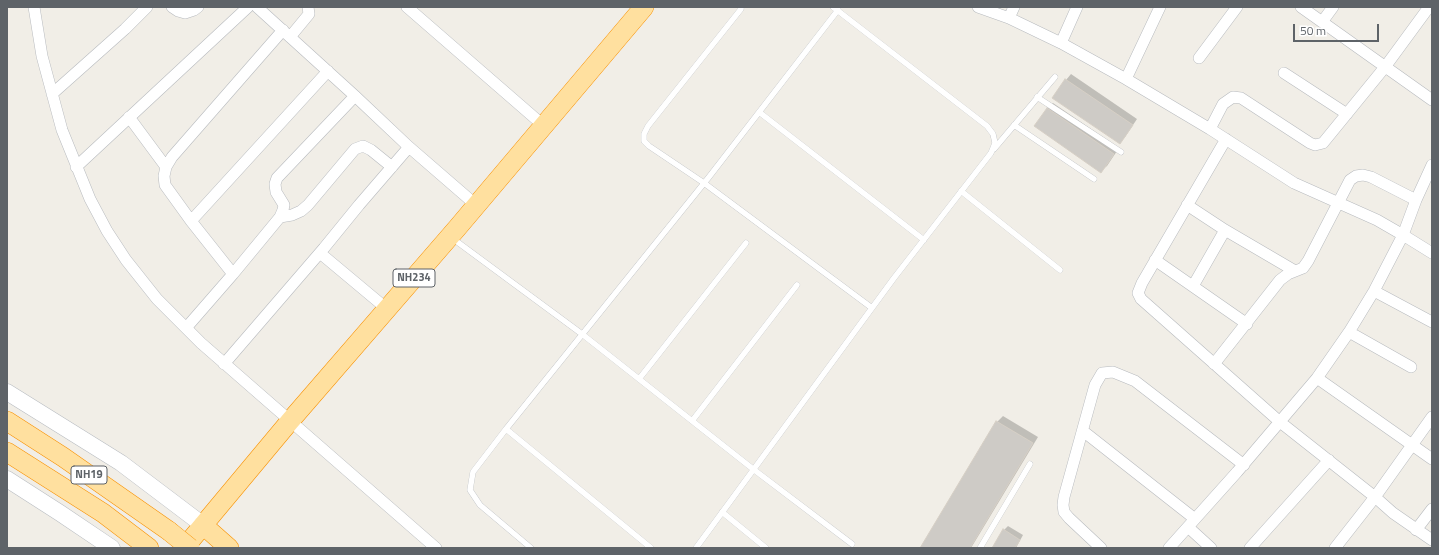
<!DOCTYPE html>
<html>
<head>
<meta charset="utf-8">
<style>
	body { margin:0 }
	#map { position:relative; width:1439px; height:555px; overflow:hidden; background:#f1eee7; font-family:"Titillium Web",sans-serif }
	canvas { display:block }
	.frame { position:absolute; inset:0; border:8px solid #5e6368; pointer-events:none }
	.scale { position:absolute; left:1293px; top:24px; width:86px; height:18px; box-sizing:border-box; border:2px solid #5e6368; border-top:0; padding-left:5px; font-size:12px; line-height:14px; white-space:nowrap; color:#5e6368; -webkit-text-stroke:3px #fff; paint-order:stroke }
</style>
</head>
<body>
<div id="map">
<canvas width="1439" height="555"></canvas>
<div class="frame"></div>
<div class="scale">50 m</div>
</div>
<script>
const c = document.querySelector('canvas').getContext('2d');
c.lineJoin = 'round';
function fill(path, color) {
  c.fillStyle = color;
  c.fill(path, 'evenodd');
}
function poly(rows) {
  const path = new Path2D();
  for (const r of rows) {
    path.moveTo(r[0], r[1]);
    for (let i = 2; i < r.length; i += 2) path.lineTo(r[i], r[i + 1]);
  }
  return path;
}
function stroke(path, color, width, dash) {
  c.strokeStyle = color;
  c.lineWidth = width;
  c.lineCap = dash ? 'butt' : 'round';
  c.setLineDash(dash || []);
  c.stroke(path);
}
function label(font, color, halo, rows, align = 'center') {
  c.font = font + ' "Titillium Web",sans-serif';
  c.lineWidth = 3;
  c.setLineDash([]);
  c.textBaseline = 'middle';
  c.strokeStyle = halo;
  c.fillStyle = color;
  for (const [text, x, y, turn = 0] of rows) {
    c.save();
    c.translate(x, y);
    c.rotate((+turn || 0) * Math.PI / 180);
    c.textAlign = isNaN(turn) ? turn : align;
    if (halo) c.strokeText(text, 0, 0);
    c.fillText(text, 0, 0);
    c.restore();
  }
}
fill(poly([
	[1071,74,1137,119,1125,137,1119,143,1066,80],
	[1053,103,1119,148,1107,166,1101,171,1047,108],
	[1003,416,1038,437,971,548,922,548,997,422],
	[1008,526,1023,535,1016,548,993,548,1004,530]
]), '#0003');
const building = poly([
	[1065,79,1133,125,1120,144,1052,98,1065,79],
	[1047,108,1114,154,1101,173,1034,126,1047,108],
	[996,421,1033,443,970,548,920,548,996,421],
	[1003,529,1020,540,1015,548,992,548,1003,529]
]);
fill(building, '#cecbc6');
stroke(building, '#d6cfc5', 1);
const service = poly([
	[741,9,648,126,644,134,644,141,649,146,704,183,872,308],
	[1037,97,1121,152],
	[759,112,924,240],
	[1014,125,1094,179],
	[994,149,1055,77],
	[961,191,1060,270],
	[452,238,582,334,753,469,852,544],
	[639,379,746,243],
	[692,421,797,285],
	[506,429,651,548],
	[722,512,766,548],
	[531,548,480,505,470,490,473,472,506,429,709,177,838,10],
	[696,548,894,278,991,153,995,143,993,134,987,126,833,7],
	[980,548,1030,464]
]);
const minor = poly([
	[34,7,42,56,62,130,90,199,107,231,126,260,157,299,201,343,436,548],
	[172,7,178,11,185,13,194,10,198,7],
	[257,7,355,96,409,147,476,205],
	[407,7,544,126],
	[978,7,1009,18,1061,43,1126,79,1210,129,1294,183,1377,220,1403,235,1432,253],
	[1301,7,1432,100],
	[1009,18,1014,7],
	[1322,22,1333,7],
	[290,37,309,14,308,7],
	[1061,43,1077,7],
	[1199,58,1237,7],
	[1284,73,1347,114],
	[1126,79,1160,7],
	[52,94,125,29,147,7],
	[129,117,166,167],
	[1210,129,1223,104,1233,97,1241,98,1310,143,1315,145,1323,143,1385,67,1429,7],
	[1226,139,1142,283,1138,293,1141,299,1280,422,1375,497,1393,513,1432,540],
	[76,167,248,7],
	[1187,205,1225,230,1295,271],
	[280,217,292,215,301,211,308,205,355,149,363,146,371,150,392,167],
	[191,221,328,71],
	[320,253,387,309],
	[1155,260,1247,324],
	[233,274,191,221,165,185,164,176,166,167,172,157,283,30],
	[1193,286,1225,230],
	[1374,291,1432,322],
	[186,328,233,274,280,217,283,210,284,205,276,192,275,184,277,178,355,96],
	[1349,332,1411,367],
	[224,364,324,248,359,205,409,147],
	[1214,364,1280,280,1288,274,1303,268,1308,261,1350,180,1356,176,1363,175,1371,177,1416,200],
	[1317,378,1432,459],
	[1083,431,1195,519],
	[1188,527,1211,548],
	[1416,530,1432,509],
	[1101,548,1069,518,1064,512,1063,505,1064,497,1095,385,1102,373,1113,372,1135,381,1244,465],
	[1169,548,1237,472,1317,378,1349,332,1374,291,1403,235,1416,200,1432,165],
	[1250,548,1329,460],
	[1335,548,1375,497,1432,417]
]);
const secondary = poly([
	[7,392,121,463,203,525],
	[7,479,60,513,112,548]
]);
const trunk = poly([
	[7,421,63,457,169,531],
	[7,452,103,513,149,548],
	[203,525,229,548],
	[184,548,290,421,458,227,644,7]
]);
stroke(service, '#b7babe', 6);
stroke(minor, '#b7babe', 12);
stroke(secondary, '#b8bcc1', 17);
stroke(trunk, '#f89100', 20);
stroke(service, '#fff', 5.5);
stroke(minor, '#fff', 11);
stroke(secondary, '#fff', 16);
stroke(trunk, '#ffe09f', 19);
const trunkBridge = poly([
	[169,531,190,548]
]);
stroke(trunkBridge, '#f89100', 20, []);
stroke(trunkBridge, '#ffe09f', 19);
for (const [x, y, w] of [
	[414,278,42],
	[89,475,36]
]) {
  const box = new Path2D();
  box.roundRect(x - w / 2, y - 9, w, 18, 3);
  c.fillStyle = '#fff';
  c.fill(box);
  stroke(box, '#5e6368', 1);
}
label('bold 11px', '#5e6368', null, [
	["NH234",414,278],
	["NH19",89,475]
]);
</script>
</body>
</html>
